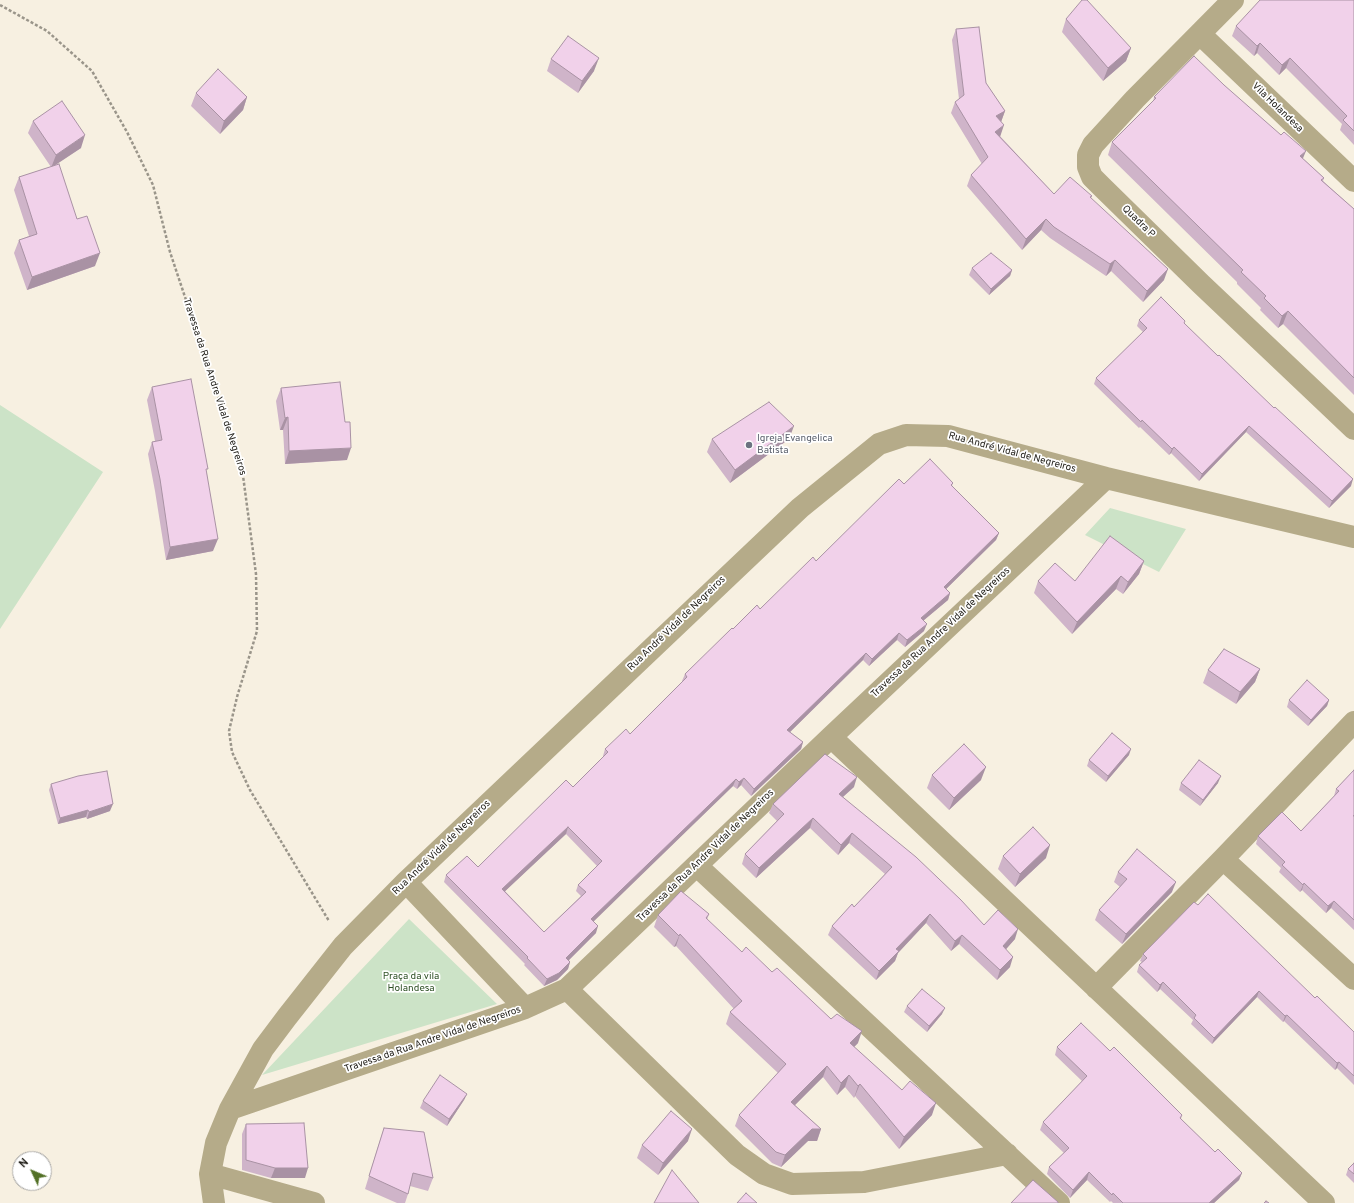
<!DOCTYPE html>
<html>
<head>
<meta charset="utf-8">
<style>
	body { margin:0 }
	#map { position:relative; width:1354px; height:1203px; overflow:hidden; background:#f7f0e1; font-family:Overpass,sans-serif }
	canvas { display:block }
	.north { position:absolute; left:12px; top:1151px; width:40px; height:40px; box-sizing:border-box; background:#fff; border:1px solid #a5a4a2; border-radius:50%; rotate:314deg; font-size:11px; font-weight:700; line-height:16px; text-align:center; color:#1e1c16 }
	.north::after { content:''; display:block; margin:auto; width:14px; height:18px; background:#527026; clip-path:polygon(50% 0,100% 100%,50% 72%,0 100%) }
</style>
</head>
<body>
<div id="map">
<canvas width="1354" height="1203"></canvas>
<div class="north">N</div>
</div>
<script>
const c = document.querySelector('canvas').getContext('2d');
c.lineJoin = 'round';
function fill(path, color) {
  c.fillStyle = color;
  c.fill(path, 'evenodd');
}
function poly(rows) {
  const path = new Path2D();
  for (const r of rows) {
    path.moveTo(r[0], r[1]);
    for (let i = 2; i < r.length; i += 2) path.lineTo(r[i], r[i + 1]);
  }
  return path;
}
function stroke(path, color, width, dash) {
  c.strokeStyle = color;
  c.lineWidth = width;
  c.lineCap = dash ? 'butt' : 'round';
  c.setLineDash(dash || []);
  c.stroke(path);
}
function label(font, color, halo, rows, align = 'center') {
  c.font = font + ' Overpass,sans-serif';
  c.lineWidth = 3.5;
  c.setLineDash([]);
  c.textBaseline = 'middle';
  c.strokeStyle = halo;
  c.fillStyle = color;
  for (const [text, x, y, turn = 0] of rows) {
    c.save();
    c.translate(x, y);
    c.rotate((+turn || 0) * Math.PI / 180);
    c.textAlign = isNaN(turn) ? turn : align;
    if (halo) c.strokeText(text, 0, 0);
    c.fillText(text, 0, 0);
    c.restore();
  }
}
fill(poly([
	[0,405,103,472,0,629],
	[1110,508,1186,529,1159,572,1085,535],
	[409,919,497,1004,262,1075]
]), '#cce3c7');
stroke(poly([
	[0,5,47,31,92,71,127,132,153,185,170,252,242,468,256,574,257,631,237,697,229,731,232,752,250,790,329,921]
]), '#9a958a', 2.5, [3, 2]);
stroke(poly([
	[1233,0,1135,99,1093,145,1088,155,1088,167,1092,177,1102,187,1201,284,1354,429],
	[1200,34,1354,181],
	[831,737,1324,1203],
	[1223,859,1354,979],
	[697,866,1059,1203],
	[406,882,525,1008],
	[1096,988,1223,859,1354,722],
	[567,989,737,1155,764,1174,792,1184,864,1182,1007,1154],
	[230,1109,525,1008,567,989,831,737,1106,478],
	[210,1174,314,1203],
	[214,1203,210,1174,216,1143,230,1109,263,1049,287,1017,343,946,406,882,800,508,879,444,906,435,948,436,1106,478,1354,537]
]), '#b5ab89', 22);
fill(poly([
	[1354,0,1354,145,1340,130,1342,124,1286,68,1279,75,1257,53,1254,56,1232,36,1236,26],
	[1066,19,1131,48,1126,61,1103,81,1062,32],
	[956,29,986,83,1005,111,1001,122,1000,136,1054,194,1092,196,1091,198,1164,280,1143,302,1111,271,1106,276,1050,238,1041,230,1022,250,967,186,971,175,982,164,951,113,955,102,959,99,952,40],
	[551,59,594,71,578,93,547,71],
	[1224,85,1324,178,1323,181,1354,209,1354,395,1283,324,1278,328,1260,310,1261,308,1237,284,1237,282,1108,155,1112,142,1153,102,1154,97],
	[196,93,247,97,243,110,220,134,191,106],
	[33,121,81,148,53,166,77,219,95,266,27,290,14,253,19,240,29,236,14,190,19,177,51,167,28,133],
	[972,268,1012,270,1010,276,989,295,969,275],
	[1139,320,1185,321,1184,323,1351,486,1329,508,1246,432,1199,481,1171,453,1169,455,1140,427,1139,428,1094,384,1096,378,1143,332,1137,326],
	[152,387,207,474,213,551,166,560,155,491,148,454,152,442,155,441,147,400],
	[281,388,347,460,285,464,283,430,280,430,276,401],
	[712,439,789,439,730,483,707,452],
	[953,483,952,486,999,533,996,540,946,589,950,593,948,600,923,621,924,631,905,647,897,640,869,666,863,660,790,732,803,742,801,749,751,796,741,785,737,789,733,786,593,921,596,933,569,960,570,962,568,969,557,980,544,986,524,965,525,964,444,882,446,875,478,867,573,787,604,757,603,756,605,749,630,734,683,681,682,681,685,674,733,629,760,609,816,561,904,484],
	[566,834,597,866,578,885,576,891,581,896,544,932,505,891],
	[1144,561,1139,574,1123,594,1116,589,1072,634,1034,593,1038,581,1075,581],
	[1260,669,1255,682,1236,704,1203,683,1208,670],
	[1289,700,1329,700,1327,706,1308,726,1287,707],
	[1129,755,1106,782,1087,766,1089,760],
	[1354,770,1354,930,1331,908,1326,913,1302,890,1300,892,1279,872,1281,868,1256,844,1258,836,1301,831,1334,796,1336,789],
	[932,775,981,780,949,810,927,788],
	[1181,783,1218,783,1200,806,1179,790],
	[51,784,110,811,87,819,86,817,58,824,49,790],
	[854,787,843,797,984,925,1015,939,1006,949,1010,967,997,980,959,944,951,951,926,923,898,953,895,961,876,980,828,935,832,926,854,907,885,874,849,843,838,855,810,828,756,878,742,864,745,854,777,821,769,813,773,804],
	[1003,856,1046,858,1015,887,998,869],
	[1118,872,1172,892,1122,944,1095,920,1099,910,1120,887,1114,882],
	[709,914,707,920,742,952,772,972,831,1019,858,1043,854,1047,902,1090,932,1115,899,1149,855,1096,854,1098,845,1087,837,1095,823,1077,795,1105,821,1129,817,1141,808,1141,781,1167,772,1163,735,1126,739,1115,778,1073,726,1024,730,1012,734,1009,676,946,674,947,654,927,658,915],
	[1143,954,1315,998,1354,1032,1354,1085,1337,1068,1335,1070,1284,1021,1283,1022,1257,997,1212,1044,1191,1024,1193,1020,1160,989,1157,992,1137,972,1139,965,1142,962,1140,961],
	[907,1006,942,1014,927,1032,904,1012],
	[1057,1047,1110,1051,1182,1115,1181,1119,1215,1152,1242,1173,1239,1180,1214,1203,1113,1203,1111,1201,1110,1202,1087,1180,1070,1198,1047,1174,1049,1167,1064,1153,1040,1130,1043,1122,1082,1081,1055,1055],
	[467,1094,464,1100,447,1126,420,1108,423,1101],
	[246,1124,305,1178,271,1178,242,1170,242,1134],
	[384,1128,433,1178,428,1191,410,1186,408,1194,405,1203,397,1203,365,1189,380,1140],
	[688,1141,658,1175,637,1158,642,1145],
	[1354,1163,1354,1183,1346,1175,1348,1169]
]), '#cfb4c9');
fill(poly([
	[1260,43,1257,53,1254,56,1257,46],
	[1131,48,1126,61,1103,81,1108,68],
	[599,58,594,71,578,93,582,81],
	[1290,58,1286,68,1279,75,1282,65],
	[247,97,243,110,220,134,224,121],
	[1005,111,1001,122,991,127,996,116],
	[1004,125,1000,137,995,132],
	[85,135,81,148,51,168,56,155],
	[1306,151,1301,163,1300,156],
	[1046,219,1041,230,1022,250,1026,239],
	[100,253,95,266,27,290,32,277],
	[1115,260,1111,271,1106,276,1110,264],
	[1168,269,1164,280,1143,302,1147,291],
	[1012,270,1010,276,989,295,991,289],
	[1288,311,1283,324,1278,328,1282,316],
	[288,417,283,430,280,430,285,418],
	[794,426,789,439,730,483,735,470],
	[1249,426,1246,432,1199,481,1202,474],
	[1174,447,1171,453,1169,455,1172,449],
	[351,448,347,460,285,464,289,451],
	[1353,479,1351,486,1329,508,1332,501],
	[999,533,996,540,941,594,944,587],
	[218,539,213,551,166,560,170,547],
	[1144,561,1139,574,1123,594,1128,582],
	[1121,576,1116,589,1072,634,1077,622],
	[950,593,948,600,918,625,921,618],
	[927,624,924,631,905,647,907,640],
	[899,633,897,640,869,666,872,659],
	[866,653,863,660,785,737,787,730],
	[1260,669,1255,682,1236,704,1240,692],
	[1329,700,1327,706,1308,726,1311,720],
	[803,742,801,749,751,796,754,789],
	[1131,749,1129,755,1106,782,1108,776],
	[986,767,981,780,949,810,954,798],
	[1221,776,1218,783,1200,806,1203,800],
	[857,777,854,787,836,803,839,794],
	[744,778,741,785,737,789,739,782],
	[736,779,733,786,589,926,591,919],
	[113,804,110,811,87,819,89,812],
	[88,810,86,817,58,824,60,818],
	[813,818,810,828,756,878,759,868],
	[568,827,566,834,500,896,502,889],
	[852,833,849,843,838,855,841,845],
	[1050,845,1046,858,1015,887,1020,874],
	[1176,882,1172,892,1122,944,1126,934],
	[1304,883,1302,890,1300,892,1303,885],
	[1334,901,1331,908,1326,913,1328,906],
	[930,914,926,923,898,953,895,961,876,980,879,971,896,949],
	[598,926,596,933,564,965,566,958],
	[1018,929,1015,939,1000,956,1003,946],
	[680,934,676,946,674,947,679,936],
	[962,935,959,944,951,951,955,941],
	[1013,957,1010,967,997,980,1000,970],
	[570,962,568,969,557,980,544,986,547,979],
	[1163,982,1160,989,1157,992,1160,985],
	[1259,991,1257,997,1212,1044,1214,1038],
	[945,1008,942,1014,927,1032,929,1026],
	[1287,1015,1284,1021,1283,1022,1285,1016],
	[862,1031,858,1043,846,1055,850,1043],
	[1339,1062,1337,1068,1335,1070,1337,1063],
	[827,1066,823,1077,786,1114,791,1102],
	[849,1075,845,1087,837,1095,841,1083],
	[860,1084,855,1096,854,1098,858,1086],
	[467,1094,464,1100,447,1126,449,1119],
	[936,1103,932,1115,899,1149,904,1137],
	[692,1129,688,1141,658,1175,663,1163],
	[812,1129,821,1129,817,1141,808,1141,781,1167,785,1155],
	[275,1168,308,1168,305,1178,271,1178],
	[1089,1172,1087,1180,1070,1198,1073,1190],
	[1242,1173,1239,1180,1214,1203,1209,1203]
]), '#a992a4');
const building = poly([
	[1082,0,1087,0,1131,48,1108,68,1066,19,1082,0],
	[1260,0,1354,0,1354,131,1343,120,1347,116,1290,58,1282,65,1260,43,1257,46,1236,26,1260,0],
	[979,27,986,83,1005,111,996,116,1004,125,995,132,1054,194,1070,177,1092,196,1090,197,1168,269,1147,291,1115,260,1110,264,1054,227,1046,219,1026,239,971,175,988,157,955,102,964,95,956,29,979,27],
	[568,36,599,58,582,81,551,59,568,36],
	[1194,56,1224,85,1281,135,1284,132,1306,151,1300,156,1324,178,1321,180,1354,209,1354,378,1288,311,1282,316,1264,298,1266,296,1241,272,1243,270,1112,142,1156,98,1154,97,1194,56],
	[218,69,247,97,224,121,196,93,218,69],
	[62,101,85,135,56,155,33,121,62,101],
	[59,164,77,219,87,216,100,253,32,277,19,240,37,234,19,177,59,164],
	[991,253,1012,270,991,289,972,268,991,253],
	[1161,297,1185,321,1184,323,1218,356,1219,355,1274,408,1275,407,1353,479,1332,501,1249,426,1202,474,1174,447,1172,449,1142,420,1141,422,1096,378,1147,328,1139,320,1161,297],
	[191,379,208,469,206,469,218,539,170,547,160,479,152,442,162,440,152,387,191,379],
	[340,382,345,422,350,422,351,448,289,451,288,417,285,418,281,388,340,382],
	[769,402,794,426,735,470,712,439,769,402],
	[930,459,953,483,951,485,999,533,944,587,950,593,921,618,927,624,907,640,899,633,872,659,866,653,787,730,803,742,754,789,744,778,739,782,736,779,591,919,598,926,566,958,570,962,559,973,547,979,527,958,528,957,446,875,467,856,478,867,566,780,573,787,608,752,605,749,626,729,630,734,687,677,685,674,732,628,733,629,757,605,760,609,813,557,816,561,899,479,904,484,930,459],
	[568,827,602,861,578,885,586,892,544,932,502,889,568,827],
	[1110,536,1144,561,1128,582,1121,576,1077,622,1038,581,1055,563,1075,581,1110,536],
	[1224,649,1260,669,1240,692,1208,670,1224,649],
	[1307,680,1329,700,1311,720,1289,700,1307,680],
	[1112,733,1131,749,1108,776,1089,760,1112,733],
	[964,744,986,767,954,798,932,775,964,744],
	[825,754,857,777,839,794,916,857,961,900,984,925,998,910,1018,929,1003,946,1013,957,1000,970,962,935,955,941,930,914,896,949,899,951,879,971,832,926,852,904,854,907,892,867,852,833,841,845,813,818,759,868,745,854,784,814,773,804,825,754],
	[1199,760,1221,776,1203,800,1181,783,1199,760],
	[1354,770,1354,815,1353,816,1354,816,1354,920,1334,901,1328,906,1304,883,1303,885,1282,865,1285,862,1258,836,1282,812,1301,831,1339,791,1336,789,1354,770],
	[107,771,113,804,89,812,88,810,60,818,51,784,78,776,107,771],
	[1033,827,1050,845,1020,874,1003,856,1033,827],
	[1137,849,1176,882,1126,934,1099,910,1127,879,1118,872,1137,849],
	[681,891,709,914,706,918,742,952,746,947,772,972,777,968,831,1019,837,1014,862,1031,850,1043,902,1090,910,1081,936,1103,904,1137,860,1084,858,1086,849,1075,841,1083,827,1066,791,1102,821,1129,812,1129,785,1155,776,1152,739,1115,786,1064,730,1012,742,1001,680,934,679,936,658,915,681,891],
	[1208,894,1315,998,1317,996,1354,1032,1354,1076,1339,1062,1337,1063,1287,1015,1285,1016,1259,991,1214,1038,1194,1018,1196,1015,1163,982,1160,985,1139,965,1147,958,1143,954,1194,902,1198,905,1208,894],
	[922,989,945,1008,929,1026,907,1006,922,989],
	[1081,1023,1110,1051,1114,1047,1182,1115,1180,1118,1215,1152,1218,1149,1242,1173,1209,1203,1123,1203,1113,1193,1112,1195,1089,1172,1073,1190,1049,1167,1069,1148,1043,1122,1087,1076,1057,1047,1081,1023],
	[440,1075,467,1094,449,1119,423,1101,440,1075],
	[671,1111,692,1129,663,1163,642,1145,671,1111],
	[304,1123,308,1168,275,1168,246,1160,246,1124,304,1123],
	[384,1128,424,1132,433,1178,413,1173,408,1194,369,1176,384,1128],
	[1354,1163,1354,1174,1348,1169,1354,1163],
	[672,1170,699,1203,654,1203,672,1170],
	[1033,1180,1058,1202,1058,1203,1011,1203,1033,1180],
	[746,1193,757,1203,737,1203,746,1193],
	[1266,1201,1269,1203,1264,1203,1266,1201]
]);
fill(building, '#f1d1ea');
stroke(building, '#a992a4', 1);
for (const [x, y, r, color] of [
	[749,445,4,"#6b7280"]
]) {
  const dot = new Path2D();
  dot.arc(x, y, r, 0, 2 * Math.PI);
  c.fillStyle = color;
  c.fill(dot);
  stroke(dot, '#fff', 1.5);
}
label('10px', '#1e1c16', '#fff', [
	["Vila Holandesa",1277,108,44],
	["Quadra P",1138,222,44],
	["Travessa da Rua Andre Vidal de Negreiros",214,387,72],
	["Rua André Vidal de Negreiros",1012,453,15],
	["Rua André Vidal de Negreiros",677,624,-44],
	["Travessa da Rua Andre Vidal de Negreiros",941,633,-43],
	["Rua André Vidal de Negreiros",442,848,-44],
	["Travessa da Rua Andre Vidal de Negreiros",706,856,-44],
	["Travessa da Rua Andre Vidal de Negreiros",433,1040,-19]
]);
label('10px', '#5b616d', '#fff', [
	["Igreja Evangelica",757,439],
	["Batista",757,451]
], 'left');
label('10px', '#2e5025', '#fff', [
	["Praça da vila",411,977],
	["Holandesa",411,989]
]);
</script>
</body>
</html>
